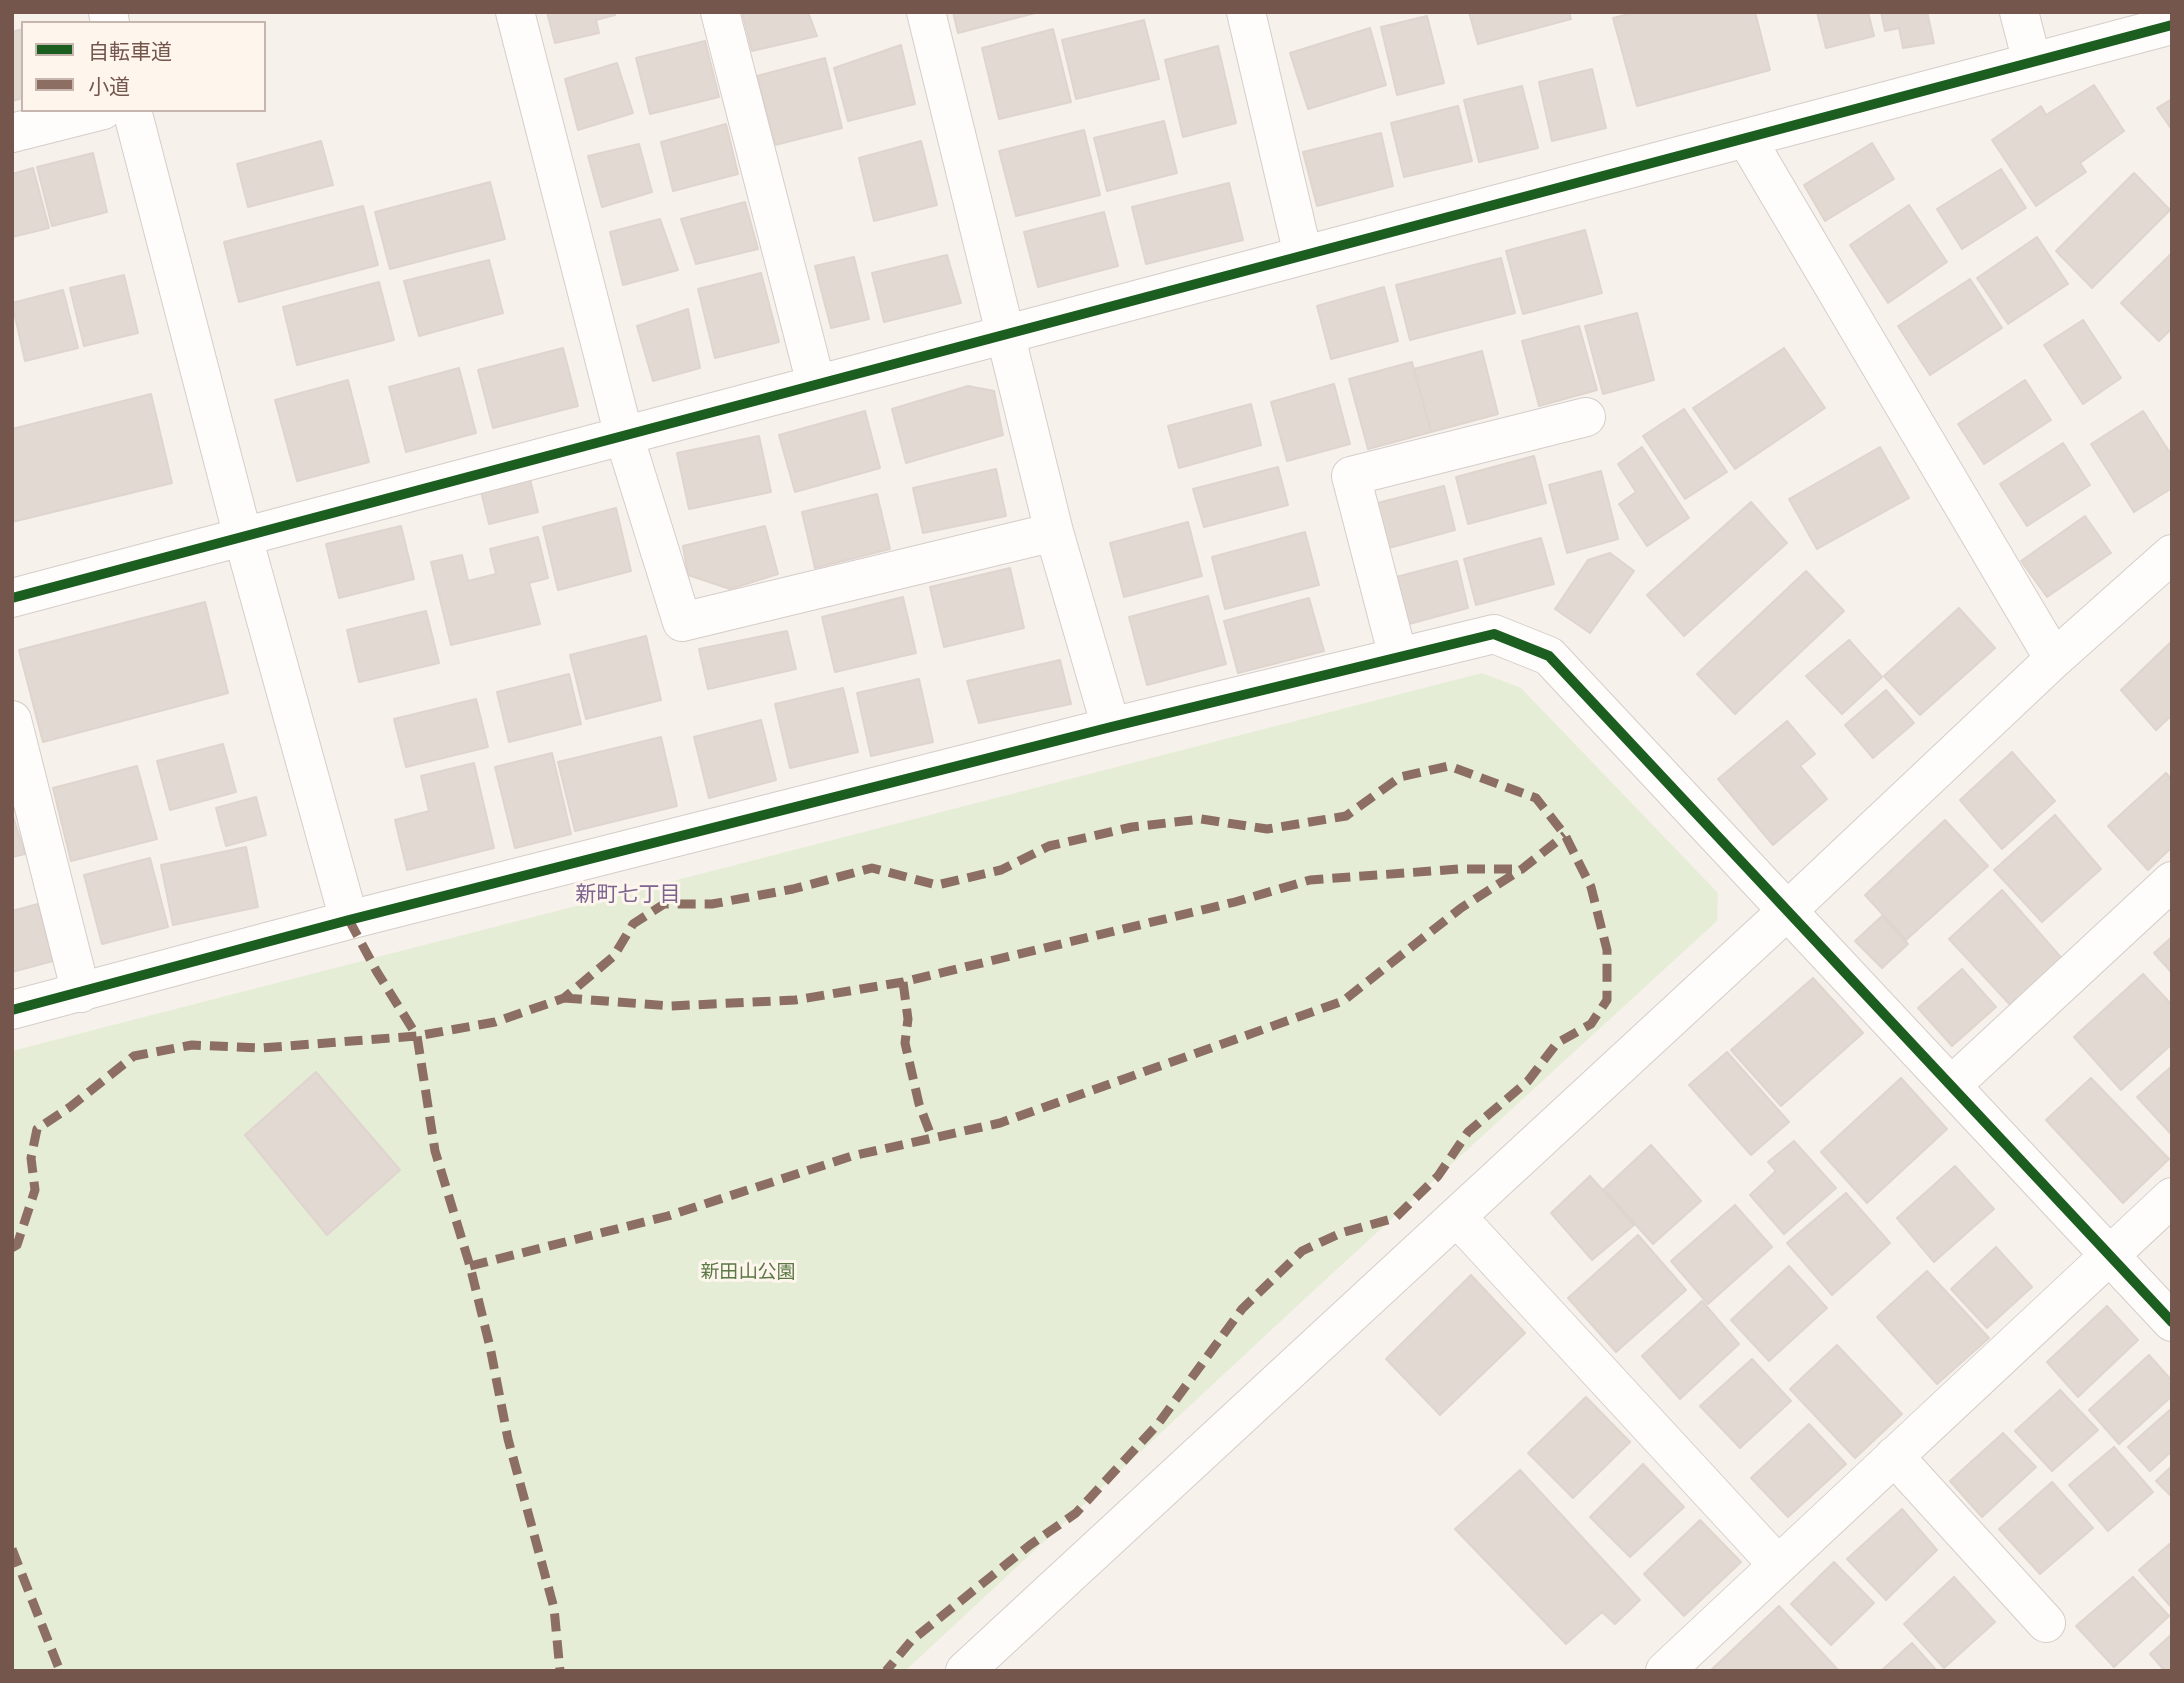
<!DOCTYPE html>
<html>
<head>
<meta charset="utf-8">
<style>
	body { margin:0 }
	#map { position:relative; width:2184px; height:1683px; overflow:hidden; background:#f6f1eb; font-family:"PT Sans Narrow","Noto Sans JP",sans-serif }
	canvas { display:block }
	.frame { position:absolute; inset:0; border:14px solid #74564d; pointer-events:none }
	.legend { position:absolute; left:21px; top:21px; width:245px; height:91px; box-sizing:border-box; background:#fef6ed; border:2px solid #c7b6ad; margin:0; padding:9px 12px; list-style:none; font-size:21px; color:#74564d }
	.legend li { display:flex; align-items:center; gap:14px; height:35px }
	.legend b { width:35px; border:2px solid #c7b6ad }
</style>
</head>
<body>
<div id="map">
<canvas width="2184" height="1683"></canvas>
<div class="frame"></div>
<ul class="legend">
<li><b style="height:9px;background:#1b5e20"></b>自転車道</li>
<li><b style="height:9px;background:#8d6e63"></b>小道</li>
</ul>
</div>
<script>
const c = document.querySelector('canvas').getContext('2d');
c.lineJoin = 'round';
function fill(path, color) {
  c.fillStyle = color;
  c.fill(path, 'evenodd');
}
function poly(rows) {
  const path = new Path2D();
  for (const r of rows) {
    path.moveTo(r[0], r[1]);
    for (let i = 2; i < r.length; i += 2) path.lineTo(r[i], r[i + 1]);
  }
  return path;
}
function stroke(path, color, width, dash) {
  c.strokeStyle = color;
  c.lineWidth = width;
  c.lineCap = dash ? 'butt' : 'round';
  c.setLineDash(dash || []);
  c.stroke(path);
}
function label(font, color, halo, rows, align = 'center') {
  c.font = font + ' "PT Sans Narrow","Noto Sans JP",sans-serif';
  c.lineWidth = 6;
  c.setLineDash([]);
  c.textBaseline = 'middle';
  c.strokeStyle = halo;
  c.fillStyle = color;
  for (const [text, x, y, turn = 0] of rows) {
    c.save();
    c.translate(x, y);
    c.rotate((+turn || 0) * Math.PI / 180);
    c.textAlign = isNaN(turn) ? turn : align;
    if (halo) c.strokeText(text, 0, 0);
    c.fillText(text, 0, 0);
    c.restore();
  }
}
fill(poly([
	[1482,673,1521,688,1718,893,1717,921,1311,1293,905,1671,12,1671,12,1051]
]), '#e6edd7');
const building = poly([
	[547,12,614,12,615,15,596,20,599,33,555,43,547,12],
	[742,12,808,12,817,36,752,51,742,12],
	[953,12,1034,12,1035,13,958,33,953,12],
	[1469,12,1569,12,1571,19,1478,44,1469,12],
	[1637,12,1755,12,1770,70,1637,106,1613,18,1637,12],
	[1817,12,1868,12,1874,36,1826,48,1817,12],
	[1881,12,1927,12,1934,43,1903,48,1899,28,1885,31,1881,12],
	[1427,16,1444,83,1397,95,1381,27,1427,16],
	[1144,20,1159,79,1076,99,1062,40,1144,20],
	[1370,28,1386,85,1308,109,1290,53,1370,28],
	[23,29,23,98,12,101,12,32,23,29],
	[1053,29,1071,102,999,119,982,48,1053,29],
	[705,41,719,97,650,114,636,58,705,41],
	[901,45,915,104,848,121,834,68,901,45],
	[1218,46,1236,123,1183,137,1165,60,1218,46],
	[825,58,842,128,775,145,757,76,825,58],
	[617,63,633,113,578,130,565,79,617,63],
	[1592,69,1606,128,1552,141,1539,82,1592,69],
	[2094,85,2124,131,2080,163,2086,172,2036,206,1992,140,2041,106,2046,115,2094,85],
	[1522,86,1538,148,1479,162,1464,100,1522,86],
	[2172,99,2172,130,2157,108,2172,99],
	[1458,106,1472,161,1404,177,1391,123,1458,106],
	[1164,121,1177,173,1107,191,1094,138,1164,121],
	[726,124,738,174,673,191,661,142,726,124],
	[1084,130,1100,195,1016,216,999,151,1084,130],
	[1381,133,1393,186,1317,206,1303,152,1381,133],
	[321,141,333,185,248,207,237,164,321,141],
	[921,141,937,205,874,221,859,158,921,141],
	[1872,143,1894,179,1825,221,1804,185,1872,143],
	[639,144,652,192,602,207,588,156,639,144],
	[93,153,107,212,52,226,37,167,93,153],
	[33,168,49,228,12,237,12,174,33,168],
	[2001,169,2026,208,1962,249,1937,209,2001,169],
	[2134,173,2170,210,2092,288,2056,251,2134,173],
	[490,182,505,239,390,269,375,212,490,182],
	[1229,183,1243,240,1146,264,1132,207,1229,183],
	[745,202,758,249,696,264,681,219,745,202],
	[1909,205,1947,262,1888,303,1850,245,1909,205],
	[363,206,378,265,239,302,224,242,363,206],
	[1104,212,1118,266,1038,287,1024,232,1104,212],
	[660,219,678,270,623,285,610,232,660,219],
	[1585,230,1602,293,1523,314,1506,251,1585,230],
	[2037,237,2068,284,2008,324,1977,278,2037,237],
	[2172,253,2172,328,2159,341,2121,303,2172,253],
	[947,255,961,303,884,322,872,273,947,255],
	[854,257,869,319,831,328,815,266,854,257],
	[1501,258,1515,313,1410,340,1396,285,1501,258],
	[489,260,503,313,419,336,404,281,489,260],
	[761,273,779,342,715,358,698,289,761,273],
	[124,275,138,333,84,346,70,288,124,275],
	[1970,279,2002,328,1930,375,1898,326,1970,279],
	[379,282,394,340,297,365,283,307,379,282],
	[1384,287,1398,341,1331,359,1317,306,1384,287],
	[63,290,78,348,25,361,12,303,63,290],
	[688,309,700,368,653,381,637,326,688,309],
	[1637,313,1654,380,1603,394,1585,326,1637,313],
	[2083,320,2121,378,2083,404,2044,345,2083,320],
	[1579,326,1597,390,1539,406,1522,341,1579,326],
	[563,348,578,406,493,428,478,370,563,348],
	[1784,348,1825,408,1735,469,1693,408,1784,348],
	[1482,351,1498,414,1431,432,1414,369,1482,351],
	[1412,362,1431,432,1368,449,1349,379,1412,362],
	[459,368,476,433,406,452,389,387,459,368],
	[348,380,369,462,297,481,275,400,348,380],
	[2025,380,2051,420,1984,464,1958,424,2025,380],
	[1334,384,1350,444,1287,461,1271,402,1334,384],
	[968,386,994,391,1003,435,906,463,892,409,968,386],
	[151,394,172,483,12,522,12,429,151,394],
	[1251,404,1261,445,1179,468,1168,426,1251,404],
	[1684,409,1727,472,1685,499,1643,436,1684,409],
	[865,411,880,468,795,492,779,435,865,411],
	[2143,411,2172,456,2172,488,2134,512,2091,444,2143,411],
	[759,436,771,492,689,509,677,453,759,436],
	[2063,443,2090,485,2027,526,2000,484,2063,443],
	[1642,447,1689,518,1647,546,1619,504,1636,492,1618,464,1642,447],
	[1880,447,1909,498,1817,549,1789,499,1880,447],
	[1534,456,1546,503,1468,524,1456,477,1534,456],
	[1278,467,1288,505,1204,527,1193,489,1278,467],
	[996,469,1006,516,923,533,913,488,996,469],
	[528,471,538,512,489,524,479,483,528,471],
	[1601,471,1618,539,1567,553,1549,485,1601,471],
	[1444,486,1455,530,1374,552,1362,507,1444,486],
	[877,494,890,549,815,568,802,512,877,494],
	[1751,502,1787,543,1684,636,1647,595,1751,502],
	[616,508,631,571,558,590,543,527,616,508],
	[2085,516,2111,553,2047,597,2021,561,2085,516],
	[1188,522,1202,576,1124,597,1110,543,1188,522],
	[401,526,414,579,339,598,326,544,401,526],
	[765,526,778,574,730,589,688,575,683,546,765,526],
	[1305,532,1319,585,1225,609,1212,557,1305,532],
	[538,537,548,578,529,583,540,624,451,645,431,562,462,555,468,581,496,574,490,549,538,537],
	[1541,538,1554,584,1476,605,1464,559,1541,538],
	[1610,553,1634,571,1590,633,1555,609,1588,560,1610,553],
	[1457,561,1468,608,1398,627,1385,580,1457,561],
	[1010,568,1024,628,944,647,930,587,1010,568],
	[1806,571,1844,611,1735,714,1697,674,1806,571],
	[1208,596,1226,664,1147,685,1129,617,1208,596],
	[903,597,916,653,835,672,822,617,903,597],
	[1309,598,1324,651,1238,673,1224,621,1309,598],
	[205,602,228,693,43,742,19,650,205,602],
	[1959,608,1995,648,1920,715,1884,676,1959,608],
	[426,611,439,663,359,682,347,630,426,611],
	[787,631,796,669,708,689,699,649,787,631],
	[646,636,661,700,586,719,570,655,646,636],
	[1849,640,1882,677,1842,714,1806,676,1849,640],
	[2172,641,2172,715,2156,730,2121,690,2172,641],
	[1060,660,1071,704,979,723,967,681,1060,660],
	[569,674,581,724,509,742,497,692,569,674],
	[919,679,933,742,871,756,857,693,919,679],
	[843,688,858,752,790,768,775,704,843,688],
	[1886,690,1914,723,1873,758,1845,725,1886,690],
	[476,699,488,747,406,767,394,719,476,699],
	[761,720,776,780,709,798,694,737,761,720],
	[1787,721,1815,754,1800,766,1827,799,1773,845,1718,779,1787,721],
	[661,737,677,806,575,831,558,762,661,737],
	[223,744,236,792,170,810,157,761,223,744],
	[2012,752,2055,801,2002,849,1960,800,2012,752],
	[552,753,571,834,515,848,495,767,552,753],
	[474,763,494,848,407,870,395,820,429,811,421,776,474,763],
	[137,766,157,839,71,861,53,788,137,766],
	[2166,773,2172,780,2172,847,2148,870,2108,826,2166,773],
	[256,797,266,835,226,846,216,808,256,797],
	[12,813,25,854,12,857,12,813],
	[2055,815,2101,869,2042,922,1994,870,2055,815],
	[1945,820,1988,866,1906,940,1865,895,1945,820],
	[246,847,258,907,173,925,161,865,246,847],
	[150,858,168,927,102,944,84,875,150,858],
	[2002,890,2065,962,2014,1009,1949,939,2002,890],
	[38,904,53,961,12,972,12,911,38,904],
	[1882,916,1908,944,1882,968,1855,941,1882,916],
	[2172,937,2172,973,2154,953,2172,937],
	[1962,969,1996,1007,1952,1046,1918,1008,1962,969],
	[2143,974,2172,1005,2172,1044,2121,1090,2074,1037,2143,974],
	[1813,978,1863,1033,1781,1106,1731,1050,1813,978],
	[1727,1052,1789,1122,1751,1155,1689,1085,1727,1052],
	[2172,1066,2172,1135,2137,1097,2172,1066],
	[316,1072,400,1170,327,1235,245,1135,316,1072],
	[1901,1078,1947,1129,1867,1203,1821,1152,1901,1078],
	[2091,1078,2169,1159,2123,1203,2046,1120,2091,1078],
	[1794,1141,1836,1188,1784,1234,1750,1195,1776,1171,1768,1162,1794,1141],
	[1651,1145,1701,1201,1653,1244,1604,1189,1651,1145],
	[1955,1166,1994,1209,1934,1262,1897,1218,1955,1166],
	[1590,1176,1634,1225,1592,1260,1551,1213,1590,1176],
	[1846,1193,1890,1243,1832,1295,1787,1243,1846,1193],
	[1735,1205,1772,1247,1708,1304,1671,1261,1735,1205],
	[1638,1235,1686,1290,1616,1352,1568,1298,1638,1235],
	[1996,1247,2032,1287,1987,1328,1951,1289,1996,1247],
	[1789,1266,1827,1308,1769,1361,1731,1320,1789,1266],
	[1927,1271,1989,1338,1937,1384,1877,1317,1927,1271],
	[1471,1275,1525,1333,1440,1415,1386,1359,1471,1275],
	[1702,1301,1739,1344,1680,1399,1642,1356,1702,1301],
	[2107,1306,2138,1340,2078,1397,2047,1362,2107,1306],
	[1837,1345,1902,1414,1855,1458,1790,1389,1837,1345],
	[2149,1355,2172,1381,2172,1396,2119,1444,2089,1410,2149,1355],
	[1752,1359,1791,1401,1740,1448,1700,1406,1752,1359],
	[2060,1390,2098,1430,2052,1471,2015,1431,2060,1390],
	[1586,1397,1630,1442,1573,1498,1528,1453,1586,1397],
	[2172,1408,2172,1451,2150,1471,2128,1447,2172,1408],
	[1809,1424,1846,1464,1788,1517,1751,1478,1809,1424],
	[2003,1433,2036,1467,1982,1517,1950,1481,2003,1433],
	[2114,1447,2153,1492,2108,1531,2069,1485,2114,1447],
	[1643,1464,1684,1507,1630,1557,1590,1517,1643,1464],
	[2172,1466,2172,1497,2156,1481,2172,1466],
	[1520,1470,1640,1600,1615,1624,1602,1612,1566,1644,1455,1529,1520,1470],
	[2052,1482,2093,1528,2040,1574,1999,1529,2052,1482],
	[1902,1509,1937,1550,1886,1600,1847,1559,1902,1509],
	[1700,1520,1741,1562,1684,1616,1644,1574,1700,1520],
	[2172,1542,2172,1608,2139,1570,2172,1542],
	[1834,1562,1874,1603,1831,1645,1791,1604,1834,1562],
	[1954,1577,1995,1622,1944,1668,1904,1624,1954,1577],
	[2133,1577,2169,1616,2114,1667,2076,1626,2133,1577],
	[1779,1606,1839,1671,1710,1671,1779,1606],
	[2172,1634,2172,1671,2165,1671,2150,1654,2172,1634],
	[1912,1643,1937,1671,1881,1671,1912,1643]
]);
fill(building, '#e3d9d3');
stroke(building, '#dfd4ce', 2);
const minor = poly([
	[108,12,110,23],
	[515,12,624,436,682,622,1054,532],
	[720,12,816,384],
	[926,12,1054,532,1111,727],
	[1246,12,1303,255],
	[2019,12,2032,62],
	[132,110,243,537,349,920],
	[12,133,103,110],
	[1746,138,2054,659],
	[12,598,2172,25],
	[1398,657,1351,476,1586,417],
	[12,720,81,993],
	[12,1010,349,920,1111,727,1494,634,1549,656,2172,1322],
	[1952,1085,2172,881],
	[1457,1217,1778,1565],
	[1894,1456,2046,1623],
	[965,1671,1788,910,2054,659,2172,554],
	[1665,1671,2172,1197]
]);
stroke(minor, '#d5cdc9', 40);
stroke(minor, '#fefdfc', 38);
stroke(poly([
	[349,920,377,972,417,1036,435,1151,470,1266,490,1347,508,1439,554,1608,560,1671],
	[903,982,908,1019,905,1043,919,1104,932,1138],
	[564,998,671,1006,795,1000,903,982,1235,902,1310,880,1459,869,1522,869],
	[12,1248,17,1245,35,1190,31,1158,37,1129,70,1107,134,1056,192,1045,261,1048,417,1036,495,1022,564,998,614,956,633,924,664,904,712,904,793,889,872,868,937,885,1001,870,1049,846,1132,827,1201,819,1267,829,1346,816,1400,777,1449,766,1536,798,1565,835,1591,887,1607,950,1607,1000,1591,1024,1557,1043,1528,1081,1468,1132,1438,1176,1395,1218,1341,1233,1302,1251,1242,1309,1158,1424,1076,1513,1030,1545,911,1641,886,1671],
	[470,1266,668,1216,852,1156,1000,1123,1343,1001,1461,908,1522,869,1565,835],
	[12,1549,60,1671]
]), '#8d6e63', 9, [18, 9]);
stroke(poly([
	[12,598,2172,25],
	[12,1010,349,920,1111,727,1494,634,1549,656,2172,1322]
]), '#1b5e20', 10);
label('19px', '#5a7945', '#fef6ed', [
	["新田山公園",748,1273]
]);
label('21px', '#7c6490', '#fef6ed', [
	["新町七丁目",628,895]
]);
</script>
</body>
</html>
